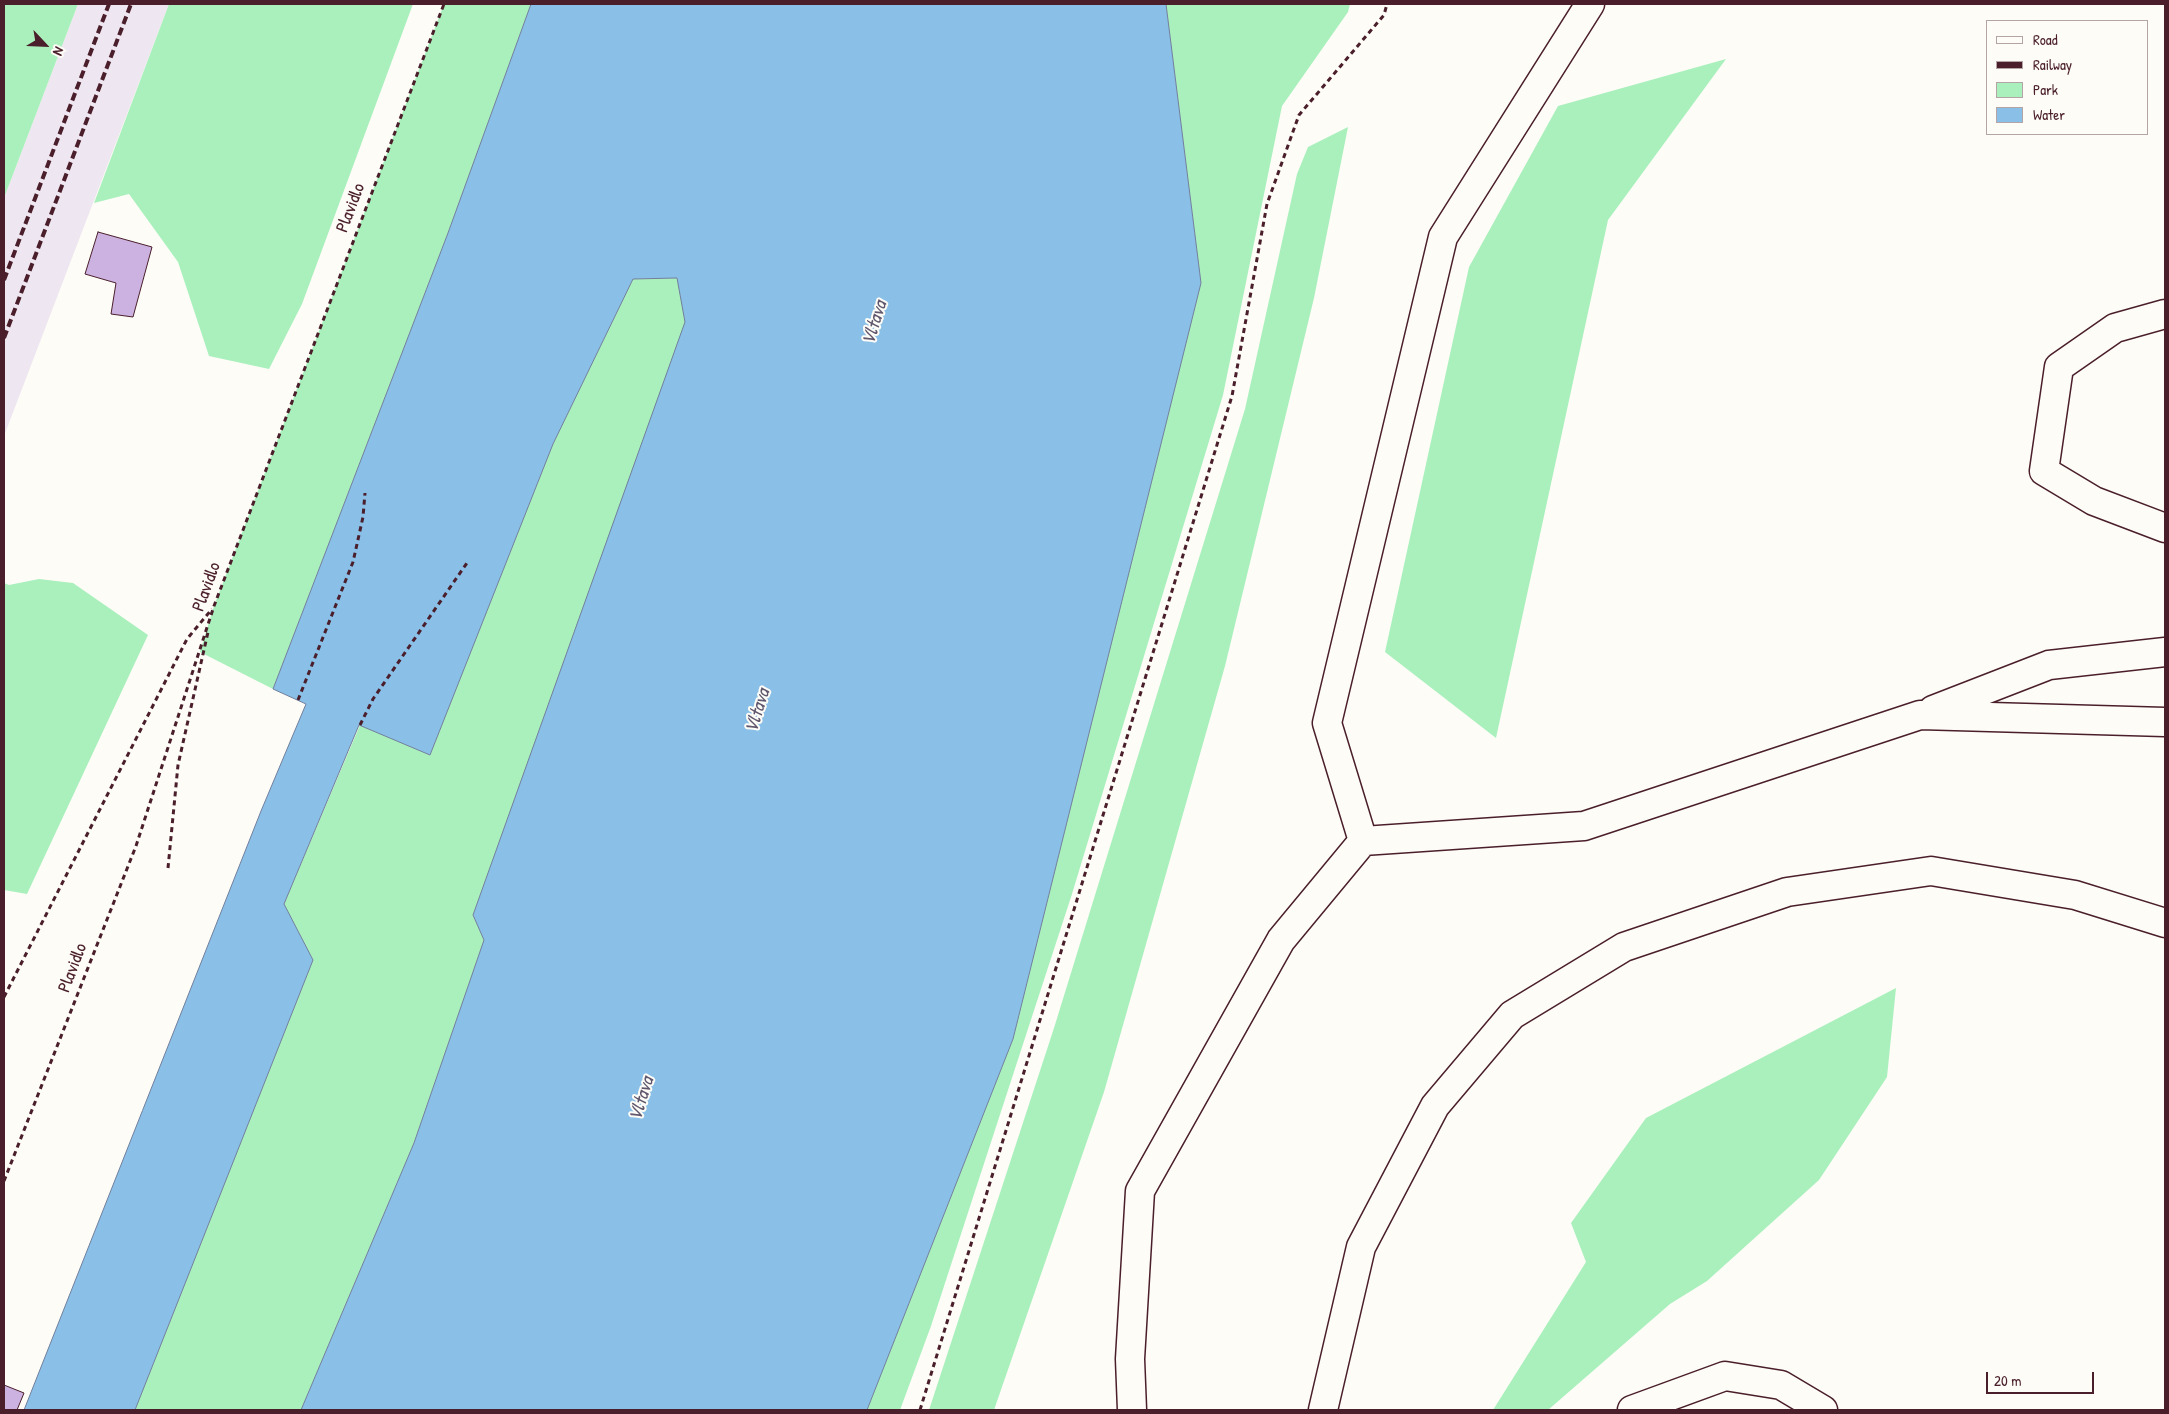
<!DOCTYPE html>
<html>
<head>
<meta charset="utf-8">
<style>
	body { margin:0 }
	#map { position:relative; width:2169px; height:1414px; overflow:hidden; background:#fdfcf7; font-family:"Patrick Hand",sans-serif }
	canvas { display:block }
	.frame { position:absolute; inset:0; border:5px solid #4a1f2b; pointer-events:none }
	.legend { position:absolute; left:1986px; top:20px; width:162px; height:115px; box-sizing:border-box; background:#fdfcf7; border:1px solid #b5a4a5; margin:0; padding:6px 9px; list-style:none; font-size:15px; color:#4a1f2b }
	.legend li { display:flex; align-items:center; gap:10px; height:25px }
	.legend b { width:25px; border:1px solid #b5a4a5 }
	.north { position:absolute; left:20px; top:20px; width:50px; height:50px; -webkit-text-stroke:4px #fdfcf7; paint-order:stroke; rotate:115deg; font-size:14px; font-weight:700; line-height:20px; text-align:center; color:#4a1f2b }
	.north::after { content:''; display:block; margin:auto; width:18px; height:22px; background:#4a1f2b; clip-path:polygon(50% 0,100% 100%,50% 72%,0 100%) }
	.scale { position:absolute; left:1986px; top:1372px; width:108px; height:22px; box-sizing:border-box; border:2px solid #4a1f2b; border-top:0; padding-left:6px; font-size:15px; line-height:18px; white-space:nowrap; color:#4a1f2b; -webkit-text-stroke:4px #fdfcf7; paint-order:stroke }
</style>
</head>
<body>
<div id="map">
<canvas width="2169" height="1414"></canvas>
<div class="frame"></div>
<ul class="legend">
<li><b style="height:6px;background:#fdfcf7"></b>Road</li>
<li><b style="height:6px;background:#4a1f2b"></b>Railway</li>
<li><b style="height:14px;background:#aaf0bc"></b>Park</li>
<li><b style="height:14px;background:#8abfe7"></b>Water</li>
</ul>
<div class="north">N</div>
<div class="scale">20 m</div>
</div>
<script>
const c = document.querySelector('canvas').getContext('2d');
c.lineJoin = 'round';
function fill(path, color) {
  c.fillStyle = color;
  c.fill(path, 'evenodd');
}
function poly(rows) {
  const path = new Path2D();
  for (const r of rows) {
    path.moveTo(r[0], r[1]);
    for (let i = 2; i < r.length; i += 2) path.lineTo(r[i], r[i + 1]);
  }
  return path;
}
function stroke(path, color, width, dash) {
  c.strokeStyle = color;
  c.lineWidth = width;
  c.lineCap = dash ? 'butt' : 'round';
  c.setLineDash(dash || []);
  c.stroke(path);
}
function label(font, color, halo, rows, align = 'center') {
  c.font = font + ' "Patrick Hand",sans-serif';
  c.lineWidth = 4;
  c.setLineDash([]);
  c.textBaseline = 'middle';
  c.strokeStyle = halo;
  c.fillStyle = color;
  for (const [text, x, y, turn = 0] of rows) {
    c.save();
    c.translate(x, y);
    c.rotate((+turn || 0) * Math.PI / 180);
    c.textAlign = isNaN(turn) ? turn : align;
    if (halo) c.strokeText(text, 0, 0);
    c.fillText(text, 0, 0);
    c.restore();
  }
}
fill(poly([
	[78,4,169,4,4,436,4,198]
]), '#eee6f0');
fill(poly([
	[4,4,78,4,4,198],
	[169,4,413,4,302,304,269,369,209,356,178,262,129,194,94,203],
	[444,4,531,4,448,233,273,689,200,652,214,606],
	[1166,4,1350,4,1348,12,1282,106,1223,395,1072,894,931,1326,900,1410,867,1410,1013,1039,1201,283],
	[1726,59,1608,220,1496,738,1385,652,1469,267,1558,106],
	[1348,127,1314,298,1225,666,1104,1092,994,1410,929,1410,1054,1028,1245,409,1297,174,1308,147],
	[677,278,686,322,473,915,484,940,414,1143,301,1410,135,1410,313,960,284,904,360,725,430,755,553,444,633,279],
	[39,579,73,583,148,635,27,894,4,890,4,583,9,585],
	[1896,988,1887,1077,1819,1180,1707,1281,1670,1304,1548,1410,1493,1410,1586,1262,1571,1223,1646,1118]
]), '#aaf0bc');
const water = poly([
	[531,4,1166,4,1201,283,1013,1039,867,1410,301,1410,414,1143,484,940,473,915,685,322,677,278,633,279,553,444,430,755,359,725,284,904,313,960,135,1410,24,1410,261,811,306,704,273,689,448,233,531,4]
]);
fill(water, '#8abfe7');
stroke(water, '#707f9c', 1);
const building = poly([
	[98,232,152,247,133,317,111,314,116,283,85,274,98,232],
	[4,1385,24,1393,17,1410,4,1410,4,1385]
]);
fill(building, '#cbb2e0');
stroke(building, '#4a1f2b', 1);
const minor = poly([
	[2165,314,2115,328,2059,367,2044,471,2094,501,2165,528],
	[1933,710,2049,665,2165,652],
	[1363,841,1327,723,1443,237,1590,4],
	[1132,1410,1130,1359,1140,1191,1281,940,1363,841,1584,826,1920,715,2165,722],
	[1323,1410,1361,1247,1435,1106,1512,1015,1624,947,1787,892,1931,871,2075,895,2165,923],
	[1632,1410,1725,1376,1781,1385,1823,1410]
]);
stroke(minor, '#4a1f2b', 31);
stroke(poly([
	[298,700,353,562,363,517,365,493],
	[360,725,373,699,469,560],
	[168,868,178,765,208,632],
	[4,997,187,639,212,609],
	[4,1181,136,846,214,606,444,4],
	[920,1410,1232,396,1267,204,1299,115,1384,15,1387,4]
]), '#4a1f2b', 3, [5, 4]);
stroke(minor, '#fdfcf7', 28);
stroke(poly([
	[4,280,109,4],
	[4,338,131,4]
]), '#4a1f2b', 4, [8, 4]);
label('18px', '#4a1f2b', '#fdfcf7', [
	["Plavidlo",351,208,-69],
	["Plavidlo",207,587,-70],
	["Plavidlo",73,968,-69]
]);
label('italic 19px', '#60576d', '#fdfcf7', [
	["Vltava",875,323,-73],
	["Vltava",758,711,-73],
	["Vltava",642,1099,-73]
]);
</script>
</body>
</html>
